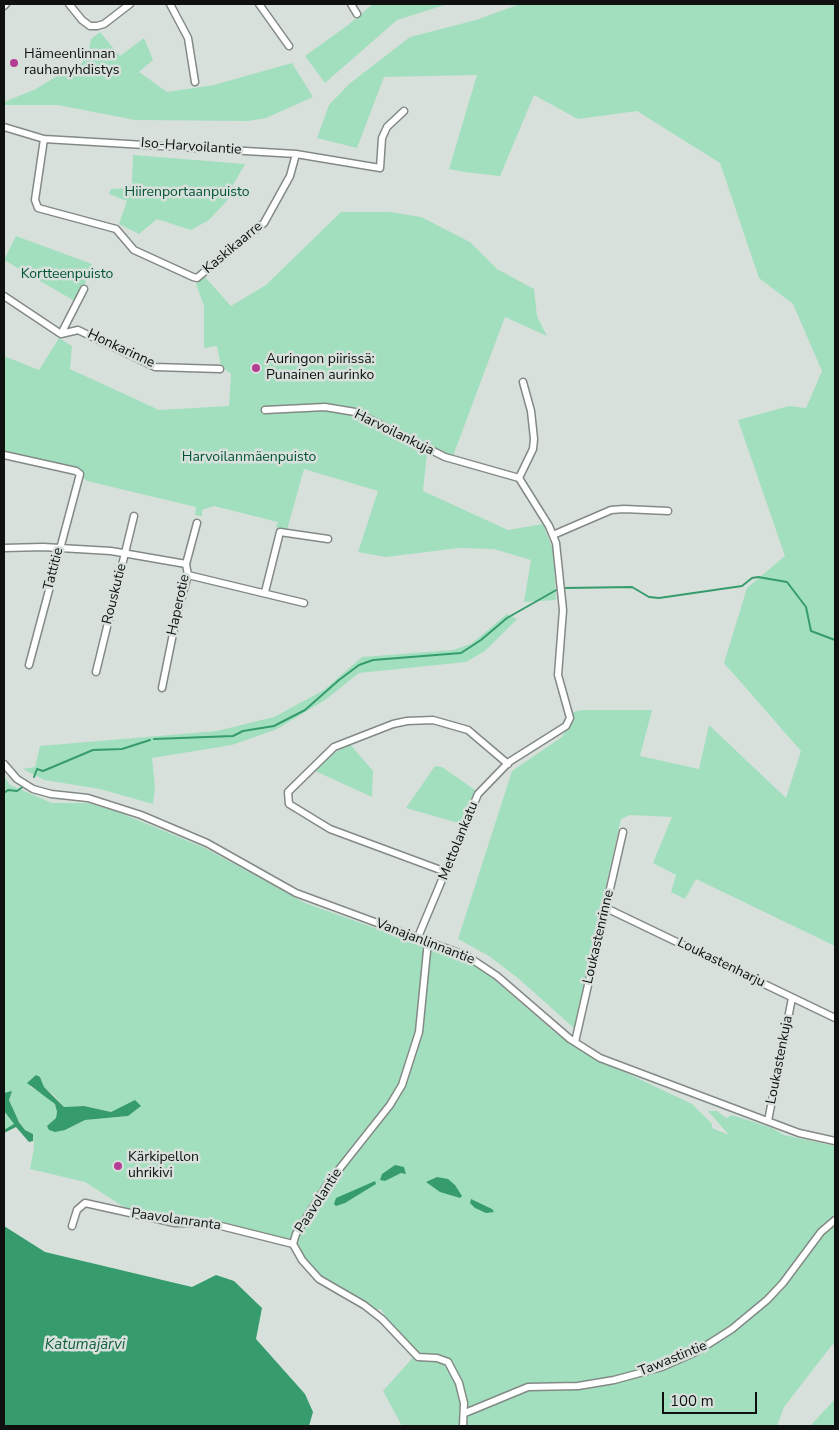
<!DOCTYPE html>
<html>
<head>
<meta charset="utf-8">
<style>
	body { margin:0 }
	#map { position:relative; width:839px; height:1430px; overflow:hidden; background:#d8e0dc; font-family:"Nunito Sans",sans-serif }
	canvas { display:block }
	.frame { position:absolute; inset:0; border:5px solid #0e110f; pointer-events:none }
	.scale { position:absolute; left:662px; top:1392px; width:95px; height:22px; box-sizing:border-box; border:2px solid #0e110f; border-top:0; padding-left:6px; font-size:15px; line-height:18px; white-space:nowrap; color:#0e110f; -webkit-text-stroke:4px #d8e0dc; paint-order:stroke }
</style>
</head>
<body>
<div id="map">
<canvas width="839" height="1430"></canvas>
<div class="frame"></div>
<div class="scale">100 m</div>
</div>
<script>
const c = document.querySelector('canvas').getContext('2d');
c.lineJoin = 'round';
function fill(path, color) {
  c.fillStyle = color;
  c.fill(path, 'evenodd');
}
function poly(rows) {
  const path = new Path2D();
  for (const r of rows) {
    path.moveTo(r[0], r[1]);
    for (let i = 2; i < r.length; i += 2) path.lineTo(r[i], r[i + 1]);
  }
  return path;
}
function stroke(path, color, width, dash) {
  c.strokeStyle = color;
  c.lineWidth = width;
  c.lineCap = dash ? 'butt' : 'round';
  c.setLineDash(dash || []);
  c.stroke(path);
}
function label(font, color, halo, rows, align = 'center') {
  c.font = font + ' "Nunito Sans",sans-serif';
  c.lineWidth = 5;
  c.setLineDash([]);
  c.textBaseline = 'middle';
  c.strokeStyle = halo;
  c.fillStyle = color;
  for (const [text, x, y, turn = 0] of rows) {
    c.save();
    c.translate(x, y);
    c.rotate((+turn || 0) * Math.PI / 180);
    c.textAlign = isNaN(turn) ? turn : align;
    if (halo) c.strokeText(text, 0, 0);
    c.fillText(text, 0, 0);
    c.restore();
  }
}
fill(poly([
	[373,4,448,4,397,20,325,83,305,56,348,25],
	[520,4,835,4,835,946,696,879,685,899,671,892,676,875,653,863,672,817,630,815,621,819,574,1028,519,979,489,956,458,939,512,771,562,737,571,722,571,713,581,710,652,710,640,756,699,769,709,725,786,798,801,751,724,663,747,588,785,556,738,420,789,406,806,408,822,371,793,304,759,278,720,163,637,111,578,119,534,95,500,176,464,172,449,169,477,75,384,77,357,148,317,138,329,105,349,84,410,37,476,20],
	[100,32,120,56,144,38,153,60,139,72,167,92,214,85,292,63,313,97,266,118,248,121,135,120,58,105,4,105,4,102,36,89,65,71,78,68,88,55,91,39],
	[133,155,245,164,229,192,234,193,209,220,191,230,157,219,139,234,119,224,127,201,109,194,111,189,127,188,132,183],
	[341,212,390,212,421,217,470,242,497,269,534,289,537,316,547,336,505,317,453,456,428,444,423,491,508,530,543,524,553,550,556,600,524,602,531,560,494,549,459,548,386,557,358,552,378,491,304,469,287,530,276,527,278,522,214,506,202,510,202,516,195,515,196,507,87,481,81,476,83,473,76,468,4,452,4,356,39,370,59,338,72,346,70,369,159,410,229,406,231,374,221,366,217,346,204,348,204,306,196,284,205,277,231,306,266,285],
	[16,236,92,264,78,303,4,260],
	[507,614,517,619,485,651,466,662,359,673,325,700,277,729,232,745,152,758,155,787,153,804,100,789,44,780,23,769,35,767,40,746,217,731,274,717,324,690,362,657,453,650,471,644],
	[350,744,373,771,372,797,315,771,327,757],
	[435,766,442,767,475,790,462,824,406,808],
	[4,776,10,785,52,803,87,803,116,811,205,848,305,903,467,961,484,971,557,1034,584,1053,692,1104,712,1124,712,1128,729,1135,708,1111,717,1111,726,1118,732,1115,772,1128,784,1135,835,1146,835,1344,832,1345,784,1407,777,1426,402,1426,383,1391,417,1353,403,1343,381,1309,376,1310,318,1274,304,1257,297,1242,219,1221,169,1219,130,1211,85,1182,30,1169,34,1148,33,1134,25,1130,16,1116,9,1099,11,1092,4,1093],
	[40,1077,43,1087,54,1095,64,1107,84,1106,111,1112,119,1109,128,1116,85,1120,65,1130,48,1126,56,1118,57,1113,55,1104,48,1097,30,1087],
	[4,1111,14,1125,4,1130],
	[835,1399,835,1426,810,1426]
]), '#a2dfbe');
fill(poly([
	[36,1075,40,1077,44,1087,64,1107,84,1106,111,1112,135,1100,141,1106,128,1116,85,1120,65,1130,55,1132,49,1130,47,1126,56,1118,57,1112,55,1104,27,1083],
	[12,1091,9,1100,19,1122,25,1130,33,1134,33,1141,29,1142,16,1127,4,1133,4,1130,14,1124,4,1111,4,1093],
	[395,1165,404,1167,406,1174,401,1173,385,1181,380,1180,382,1174],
	[437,1177,448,1179,455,1185,462,1196,460,1198,440,1192,426,1182],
	[375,1181,376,1184,345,1203,336,1206,334,1204,336,1198],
	[471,1199,492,1209,494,1212,486,1213,475,1208,470,1203],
	[4,1226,45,1252,192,1287,216,1275,234,1281,262,1308,256,1339,305,1394,313,1412,309,1426,4,1426]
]), '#369c6d');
stroke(poly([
	[563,588,632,587,649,597,659,598,742,586,752,578,758,577,787,582,806,607,811,631,835,640],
	[305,710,339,680,359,665,373,660,461,653,481,640,507,618,558,589],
	[154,739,233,736,243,731,274,726,305,710],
	[34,777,37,769,43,771,93,750,122,749,150,740],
	[4,793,8,790,17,791,24,786]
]), '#369c6d', 2);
const street = poly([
	[69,4,82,20,90,26,97,26,104,24,130,4],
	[170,4,188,38,195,82],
	[259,4,289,46],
	[351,4,357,14],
	[4,6,6,4],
	[4,127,44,139,296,154,380,168,382,138,387,127,404,111],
	[44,139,35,200,38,208,116,229,134,250,193,277,197,278,203,273,264,223,290,176,296,154],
	[4,296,61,334,78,330,155,367,220,369],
	[61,334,84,289],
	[265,410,325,407,355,412,445,457,519,478],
	[4,455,76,471,80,474,29,665],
	[553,535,611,510,624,509,668,511],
	[4,548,43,547,111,551,186,564],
	[188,575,304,603],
	[265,592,280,532,328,539],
	[96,672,134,516],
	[162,688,177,614,188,575,186,564,197,523],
	[4,764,17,779,33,789,51,794,88,798,141,815,207,843,296,893,467,956,497,976,570,1039,600,1058,799,1133,835,1141],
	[446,872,330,829,289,804,288,792,334,747,393,724,407,721,433,720,468,730,508,764],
	[606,908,835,1018],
	[418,937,478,794,509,762,566,726,570,718,558,675,563,610,556,543,549,526,519,478,533,449,534,439,531,411,523,382],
	[428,941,419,1032,402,1085,390,1105,329,1182,296,1234,293,1244,302,1260,319,1279,364,1305,382,1319,418,1357,437,1358,448,1362,459,1383,464,1403,463,1426],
	[575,1042,623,832],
	[768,1121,792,998],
	[72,1226,77,1210,85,1203,175,1223,209,1223,293,1244],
	[465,1413,528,1387,578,1386,614,1380,662,1367,696,1352,732,1329,767,1300,783,1283,821,1232,835,1220]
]);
stroke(street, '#838a86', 9);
stroke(street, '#fff', 6);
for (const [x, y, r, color] of [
	[14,63,5,"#b53e95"],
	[256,368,5,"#b53e95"],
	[118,1166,5,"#b53e95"]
]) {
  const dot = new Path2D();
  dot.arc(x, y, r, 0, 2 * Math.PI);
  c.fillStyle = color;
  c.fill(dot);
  stroke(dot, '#d8e0dc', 2);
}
label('14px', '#0e110f', '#d8e0dc', [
	["Hämeenlinnan",24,55],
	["rauhanyhdistys",24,71],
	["Auringon piirissä:",266,360],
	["Punainen aurinko",266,376],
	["Kärkipellon",128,1158],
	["uhrikivi",128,1174]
], 'left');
label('14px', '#0e110f', '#d8e0dc', [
	["Iso-Harvoilantie",191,147,4],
	["Kaskikaarre",233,248,-40],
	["Honkarinne",121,349,25],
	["Harvoilankuja",394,433,26],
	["Tattitie",54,569,-76],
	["Rouskutie",115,594,-76],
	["Haperotie",179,605,-78],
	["Mettolankatu",459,841,-68],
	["Loukastenrinne",599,937,-77],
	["Vanajanlinnantie",425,942,21],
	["Loukastenharju",721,963,26],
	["Loukastenkuja",780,1060,-79],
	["Paavolantie",319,1201,-57],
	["Paavolanranta",176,1220,8],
	["Tawastintie",673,1359,-22]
]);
label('14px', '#035536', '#d8e0dc', [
	["Hiirenportaanpuisto",187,193],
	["Kortteenpuisto",67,275],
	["Harvoilanmäenpuisto",249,458]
]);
label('italic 15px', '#156040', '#d8e0dc', [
	["Katumajärvi",85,1345]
]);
</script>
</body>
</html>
